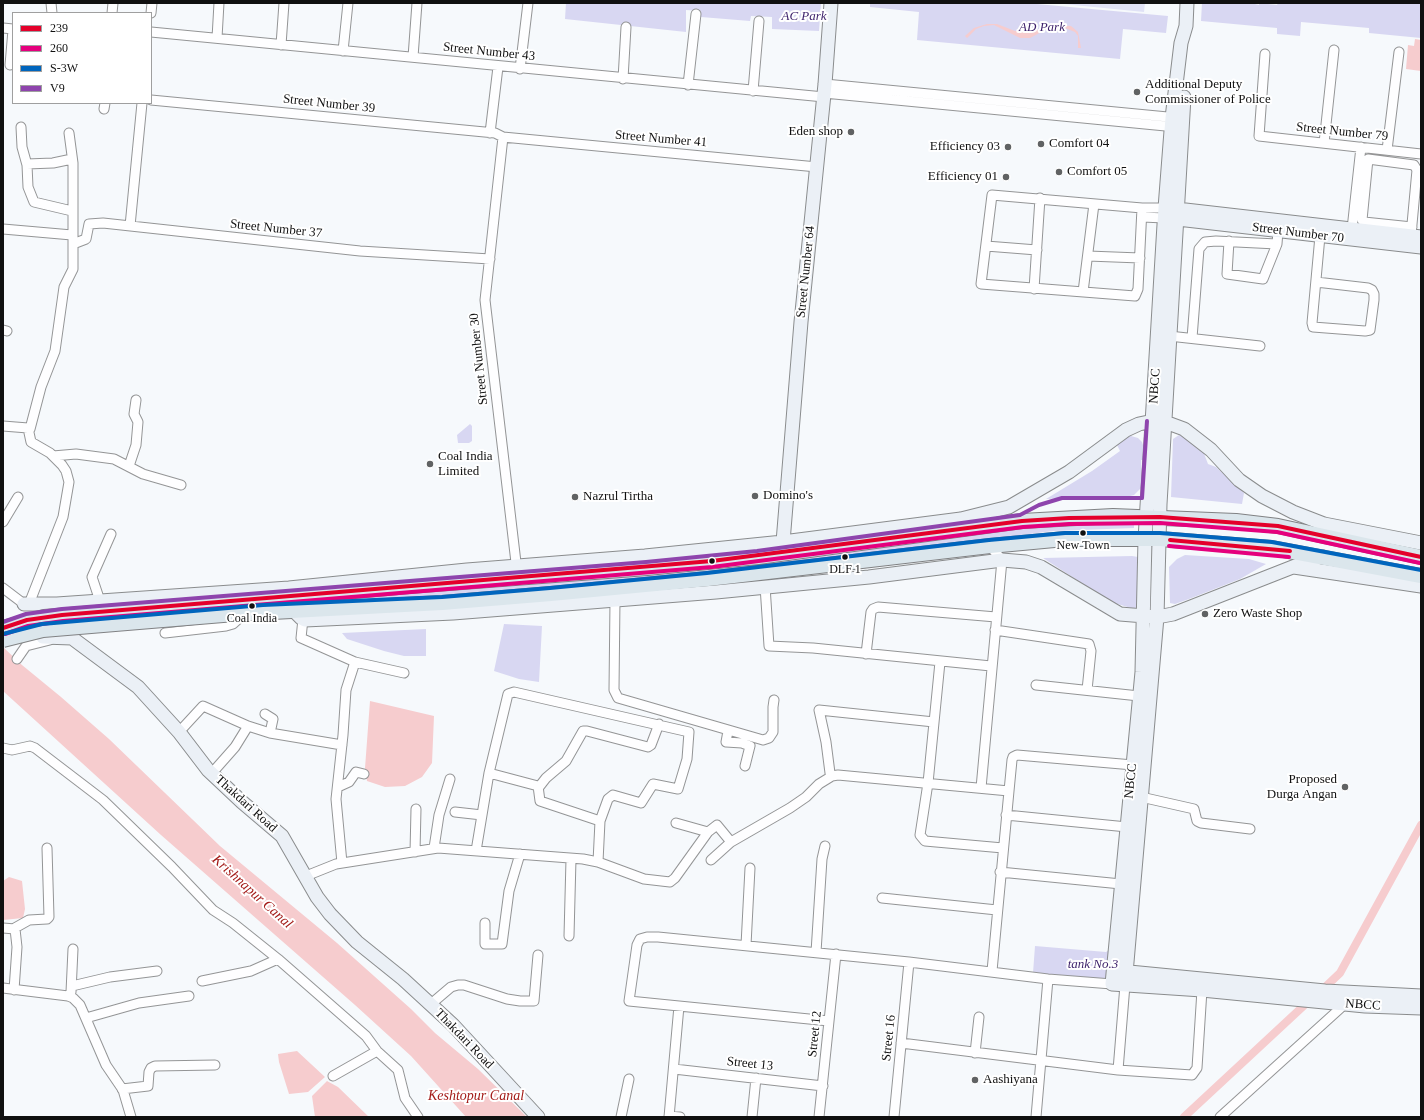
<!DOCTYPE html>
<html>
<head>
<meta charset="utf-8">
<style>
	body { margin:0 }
	#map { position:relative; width:1424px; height:1120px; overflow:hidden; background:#f6f9fc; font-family:Georgia,serif }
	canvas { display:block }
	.frame { position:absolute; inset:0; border:4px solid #101010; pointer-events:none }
	.legend { position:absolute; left:12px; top:12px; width:140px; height:92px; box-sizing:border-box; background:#fff; border:1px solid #9f9f9f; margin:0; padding:5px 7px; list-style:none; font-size:12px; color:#101010 }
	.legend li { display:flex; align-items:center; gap:8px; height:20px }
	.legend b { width:20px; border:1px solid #9f9f9f }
</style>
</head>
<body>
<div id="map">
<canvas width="1424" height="1120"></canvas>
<div class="frame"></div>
<ul class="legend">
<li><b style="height:5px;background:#e4002b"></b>239</li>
<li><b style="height:5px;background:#e5007d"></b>260</li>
<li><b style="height:5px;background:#0065bd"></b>S-3W</li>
<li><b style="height:5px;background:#8e44ad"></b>V9</li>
</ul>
</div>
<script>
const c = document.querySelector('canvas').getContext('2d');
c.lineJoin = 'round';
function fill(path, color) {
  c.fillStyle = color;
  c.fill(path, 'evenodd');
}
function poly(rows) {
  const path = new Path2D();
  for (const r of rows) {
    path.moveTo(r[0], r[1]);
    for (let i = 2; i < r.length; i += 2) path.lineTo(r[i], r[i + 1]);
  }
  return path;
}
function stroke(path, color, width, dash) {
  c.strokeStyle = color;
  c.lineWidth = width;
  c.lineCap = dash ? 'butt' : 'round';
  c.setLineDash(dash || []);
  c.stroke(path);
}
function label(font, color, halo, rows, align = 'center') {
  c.font = font + ' Georgia,serif';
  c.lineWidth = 4;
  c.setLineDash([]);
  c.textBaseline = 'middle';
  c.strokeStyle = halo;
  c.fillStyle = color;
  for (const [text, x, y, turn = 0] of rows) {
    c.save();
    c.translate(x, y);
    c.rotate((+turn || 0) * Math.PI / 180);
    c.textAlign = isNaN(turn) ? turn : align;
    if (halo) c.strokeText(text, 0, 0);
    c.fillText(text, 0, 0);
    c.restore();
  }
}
fill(poly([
	[566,3,821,3,819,31,772,29,772,17,751,16,750,21,701,17,701,11,686,10,686,32,565,19],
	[870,3,1026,3,1168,16,1166,33,1123,29,1120,59,917,40,919,12,870,7],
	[1202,3,1251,3,1259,5,1259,3,1277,5,1278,3,1421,3,1421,38,1369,33,1369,28,1301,22,1300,36,1277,34,1277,28,1201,21],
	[470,424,472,426,472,441,469,443,458,443,457,435],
	[1179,435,1183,436,1203,451,1208,464,1216,467,1244,493,1242,504,1171,497,1173,439],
	[1131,436,1138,438,1142,442,1144,448,1143,460,1141,460,1142,487,1134,495,1126,497,1046,499,1092,471,1120,451,1116,443,1124,437],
	[1134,521,1134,528,1053,531,798,564,563,588,312,605,260,603,1035,525],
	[1185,555,1249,559,1266,564,1240,579,1189,599,1175,604,1170,603,1169,567,1177,559],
	[1132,556,1138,557,1141,565,1138,606,1134,609,1111,602,1043,558],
	[504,624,542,626,539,682,519,679,494,671],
	[426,629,426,656,404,656,384,651,347,639,342,633],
	[1035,946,1106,952,1112,948,1112,982,1033,973]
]), '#d8d7f2');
fill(poly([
	[1054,3,1145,3,1144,12]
]), '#e0e2f6');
fill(poly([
	[987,24,997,24,1015,31,1026,29,1041,30,1053,25,1071,26,1078,32,1081,48,1078,48,1078,36,1075,32,1060,26,1051,27,1030,38,1020,38,994,25,984,26,976,29,967,38,965,36,974,28],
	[1415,39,1421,40,1421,71,1406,69,1408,45,1414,46],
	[3,647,22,665,61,697,109,739,220,846,337,943,411,1009,435,1033,478,1069,527,1117,466,1117,411,1056,355,1005,161,835,3,691],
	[370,701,434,716,432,763,422,777,405,786,385,787,367,781,365,768],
	[9,877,22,881,25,909,23,918,3,920,3,881],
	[297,1051,325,1077,308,1092,289,1094,279,1062,278,1054],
	[327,1081,338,1087,369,1117,315,1117,312,1096]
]), '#f6ccce');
stroke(poly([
	[1320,992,1340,973,1421,825],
	[1184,1117,1311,999]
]), '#f6ccce', 8);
const street = poly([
	[51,3,52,13],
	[112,13,113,3],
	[151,13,152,3],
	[3,28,13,29],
	[151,32,824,97],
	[217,38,219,3],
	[281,45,284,3],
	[343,51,348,3],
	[1265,54,1259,136,1421,154],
	[413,57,417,3],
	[10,65,13,30],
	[520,69,528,3],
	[623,79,626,27],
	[825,84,1178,118],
	[688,85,696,14],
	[753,91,759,21],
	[824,93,1176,127],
	[151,100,495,133,503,137,817,167],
	[104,109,105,103],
	[21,127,22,147,27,165,28,187,34,202,72,211],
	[490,133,498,67],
	[503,137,485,300,517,571],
	[1324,143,1334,50],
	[1387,150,1399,52],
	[27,164,53,163,72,159],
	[1142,208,1138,289,1135,296,981,284,992,195,1142,208,1165,208],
	[1142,217,1165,218],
	[130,226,142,103],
	[3,229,72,235],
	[1352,229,1361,147],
	[1411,235,1417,170,1414,165,1368,159,1362,220,1364,222,1412,227],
	[1229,241,1227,274,1263,279,1277,244],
	[73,244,86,239,89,224,103,223,360,251,490,259],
	[986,246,1037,250],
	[1088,256,1140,258],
	[1316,282,1368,288,1372,290,1374,294,1374,300,1370,330,1365,331,1313,327,1312,323,1320,236],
	[1034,289,1040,198],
	[1083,292,1094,204],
	[3,330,7,331],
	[1169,336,1260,346],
	[1192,338,1199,249,1205,242,1216,241,1277,244,1278,231],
	[3,426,28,428,31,442,50,453,62,465,66,471,69,482,63,517,29,604],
	[30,429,41,387,55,351,64,287,73,269,73,163,69,133],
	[53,456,76,454,114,459,143,474,181,485],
	[129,466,136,445,138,422,134,414,136,400],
	[3,522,18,497],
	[765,586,769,646,813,648,991,666],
	[3,588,24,604],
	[615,600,614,690,618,698,763,740,769,738,773,732,773,707,774,700],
	[100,601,92,577,111,534],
	[303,619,301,638,355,662,346,690,343,735,336,799,342,863],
	[995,630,1089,644,1091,651,1087,690],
	[165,633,226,626,233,624,245,613],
	[866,654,871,612,873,609,878,607,996,617],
	[17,659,26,646,50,640],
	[355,662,404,673],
	[940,662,928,783,920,835,925,841,1003,848],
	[1036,685,1139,696],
	[265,714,273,719,270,733],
	[934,722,819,710,826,742,830,773,832,776,838,775,1009,791,992,971],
	[728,731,726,742,742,743,750,746,745,766],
	[179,732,203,706,248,726,270,733,342,745],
	[3,748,12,750,30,746,35,748,103,800,172,867,213,910,233,923,278,959,366,1036,377,1051,398,1070,405,1098,418,1117],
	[212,773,235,747,248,726],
	[489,773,538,786,540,801,600,821],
	[338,787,349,782,356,772,364,774],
	[539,787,546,778,566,761,583,731,587,731,648,747,651,745,659,724],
	[981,788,1002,560,990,546],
	[1009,791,1012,760,1013,757,1017,755,1133,765],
	[1141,797,1194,809,1197,821,1201,823,1250,829],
	[455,812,482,815],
	[1006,815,1127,827],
	[676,823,708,832],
	[434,848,439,815,450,779],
	[476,851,489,773,508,694,514,692,689,732,687,759,678,789,653,784,641,803,613,795,608,799,600,821,598,862],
	[415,852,416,809],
	[711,860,731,842,790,808,806,797,819,784,832,776],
	[1000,872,1121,884],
	[306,876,336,864,438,848,583,859,598,862,644,879,670,882,675,878,708,832,717,825,731,842],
	[882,898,997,910],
	[485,923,485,944,502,944,509,891,520,854],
	[3,928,15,929,17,947,14,990],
	[13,929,29,920,47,919,49,917,47,848],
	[569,936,571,859],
	[746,945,750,868],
	[816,952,822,859,825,846],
	[202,981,251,971,278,959],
	[72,986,110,977,157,971],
	[3,988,68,996,73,998,80,1005,106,1065,123,1090,131,1117],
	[71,992,73,949],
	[431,1004,451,987,458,985,464,985,507,999,520,1001,534,1001,538,955],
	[86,1018,139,1003,189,996],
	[829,1021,629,1001,637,945,640,939,647,937,658,937,909,962,1048,979,1112,984],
	[901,1043,1118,1070,1192,1075,1197,1068,1202,990],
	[975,1053,979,1017],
	[674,1069,823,1086],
	[1118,1070,1125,985],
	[333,1076,377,1051],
	[122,1089,148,1086,149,1072,151,1068,155,1066,215,1065],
	[669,1116,680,1117],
	[621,1117,629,1079],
	[669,1117,679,1006],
	[752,1117,756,1078],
	[819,1117,836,954],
	[894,1117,909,962],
	[1036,1117,1048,979],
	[1220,1117,1345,1004]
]);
const secondary = poly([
	[1187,3,1186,26,1181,43,1172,118,1165,208,1145,539,1142,672,1112,984,1202,990,1365,1006,1421,1008],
	[1168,208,1421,237],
	[1169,218,1421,247],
	[783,542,801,322,825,84,831,3],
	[1294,567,1421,586],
	[24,604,57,604,289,588,467,570,645,556,783,542,961,519,1009,507,1069,472,1126,430,1139,424,1153,421,1165,422,1184,429,1211,450,1239,480,1262,496,1293,512,1324,524,1421,543],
	[293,610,301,618,305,620,453,613,716,592,869,577,1002,560,1026,562,1041,567,1120,614,1157,617,1173,614,1313,559,1323,557],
	[35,623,43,637,72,638,138,687,179,732,208,770,242,802,282,836,317,897,330,914,357,942,403,979,453,1025,538,1117],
	[1119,971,1325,991,1421,996],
	[1125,985,1157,617,1160,504,1184,97]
]);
const primary = poly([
	[235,602,409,586,647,568,758,557,1022,521,1113,516,1236,521,1278,526,1421,557],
	[235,614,442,603,551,594,708,579,990,546,1065,539,1160,539,1272,548,1421,576]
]);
stroke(street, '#949596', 11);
stroke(secondary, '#8a8c8d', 15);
stroke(primary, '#818284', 16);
stroke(street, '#fefeff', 9);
stroke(secondary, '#ebf0f6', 13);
stroke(primary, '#dbe6ec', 14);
const primaryBridge = poly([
	[3,628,44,617,235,602],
	[3,640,43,630,235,614]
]);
stroke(primaryBridge, '#818284', 16, []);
stroke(primaryBridge, '#dbe6ec', 14);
stroke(poly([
	[1170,540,1290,551],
	[3,628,27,620,62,615,712,561,1022,521,1069,518,1160,517,1278,526,1421,557]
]), '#e4002b', 4);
stroke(poly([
	[1169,546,1289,557],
	[5,634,28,626,63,621,712,567,1023,527,1069,524,1160,523,1277,532,1420,563]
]), '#e5007d', 4);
stroke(poly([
	[3,634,42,624,263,605,442,597,550,588,707,573,989,540,1065,533,1160,533,1272,542,1421,570]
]), '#0065bd', 4);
stroke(poly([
	[3,622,26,614,62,609,646,562,757,551,1020,515,1039,505,1062,498,1142,498,1147,421]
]), '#8e44ad', 4);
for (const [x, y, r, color] of [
	[1137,92,4,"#606263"],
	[851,132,4,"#606263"],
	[1041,144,4,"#606263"],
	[1008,147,4,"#606263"],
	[1059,172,4,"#606263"],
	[1006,177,4,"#606263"],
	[430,464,4,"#606263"],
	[755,496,4,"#606263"],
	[575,497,4,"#606263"],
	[1083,533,3.5,"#101010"],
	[845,557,3.5,"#101010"],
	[712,561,3.5,"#101010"],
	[252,606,3.5,"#101010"],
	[1205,614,4,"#606263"],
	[1345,787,4,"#606263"],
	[975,1080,4,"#606263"]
]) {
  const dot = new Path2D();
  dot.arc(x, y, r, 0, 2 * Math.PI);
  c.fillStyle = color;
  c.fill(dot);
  stroke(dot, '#fff', 1.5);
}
label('12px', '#101010', '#fff', [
	["New Town",1083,546],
	["DLF 1",845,570],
	["Coal India",252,619]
]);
label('italic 13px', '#3b1f69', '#fff', [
	["AC Park",804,17],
	["AD Park",1042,28],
	["tank No.3",1093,965]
]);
label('13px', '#101010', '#fff', [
	["Street Number 43",489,52,6],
	["Street Number 39",329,104,6],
	["Street Number 79",1342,132,6],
	["Street Number 41",661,139,5],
	["Street Number 37",276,229,6],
	["Street Number 70",1298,233,7],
	["Street Number 64",806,272,-84],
	["Street Number 30",479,359,-96],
	["NBCC",1155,386,-86],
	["NBCC",1131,781,-84],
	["Thakdari Road",246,804,42],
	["NBCC",1363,1005,4],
	["Street 12",815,1034,-84],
	["Street 16",889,1038,-84],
	["Thakdari Road",464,1039,46],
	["Street 13",750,1064,6]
]);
label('13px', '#101010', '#fff', [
	["Additional Deputy",1145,85],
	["Commissioner of Police",1145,100],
	["Eden shop",843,132,"right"],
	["Comfort 04",1049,144],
	["Efficiency 03",1000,147,"right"],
	["Comfort 05",1067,172],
	["Efficiency 01",998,177,"right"],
	["Coal India",438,457],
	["Limited",438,472],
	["Domino's",763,496],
	["Nazrul Tirtha",583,497],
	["Zero Waste Shop",1213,614],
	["Proposed",1337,780,"right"],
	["Durga Angan",1337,795,"right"],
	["Aashiyana",983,1080]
], 'left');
label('italic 14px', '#a31b18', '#fff', [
	["Krishnapur Canal",252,892,42],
	["Keshtopur Canal",476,1096]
]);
</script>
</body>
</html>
